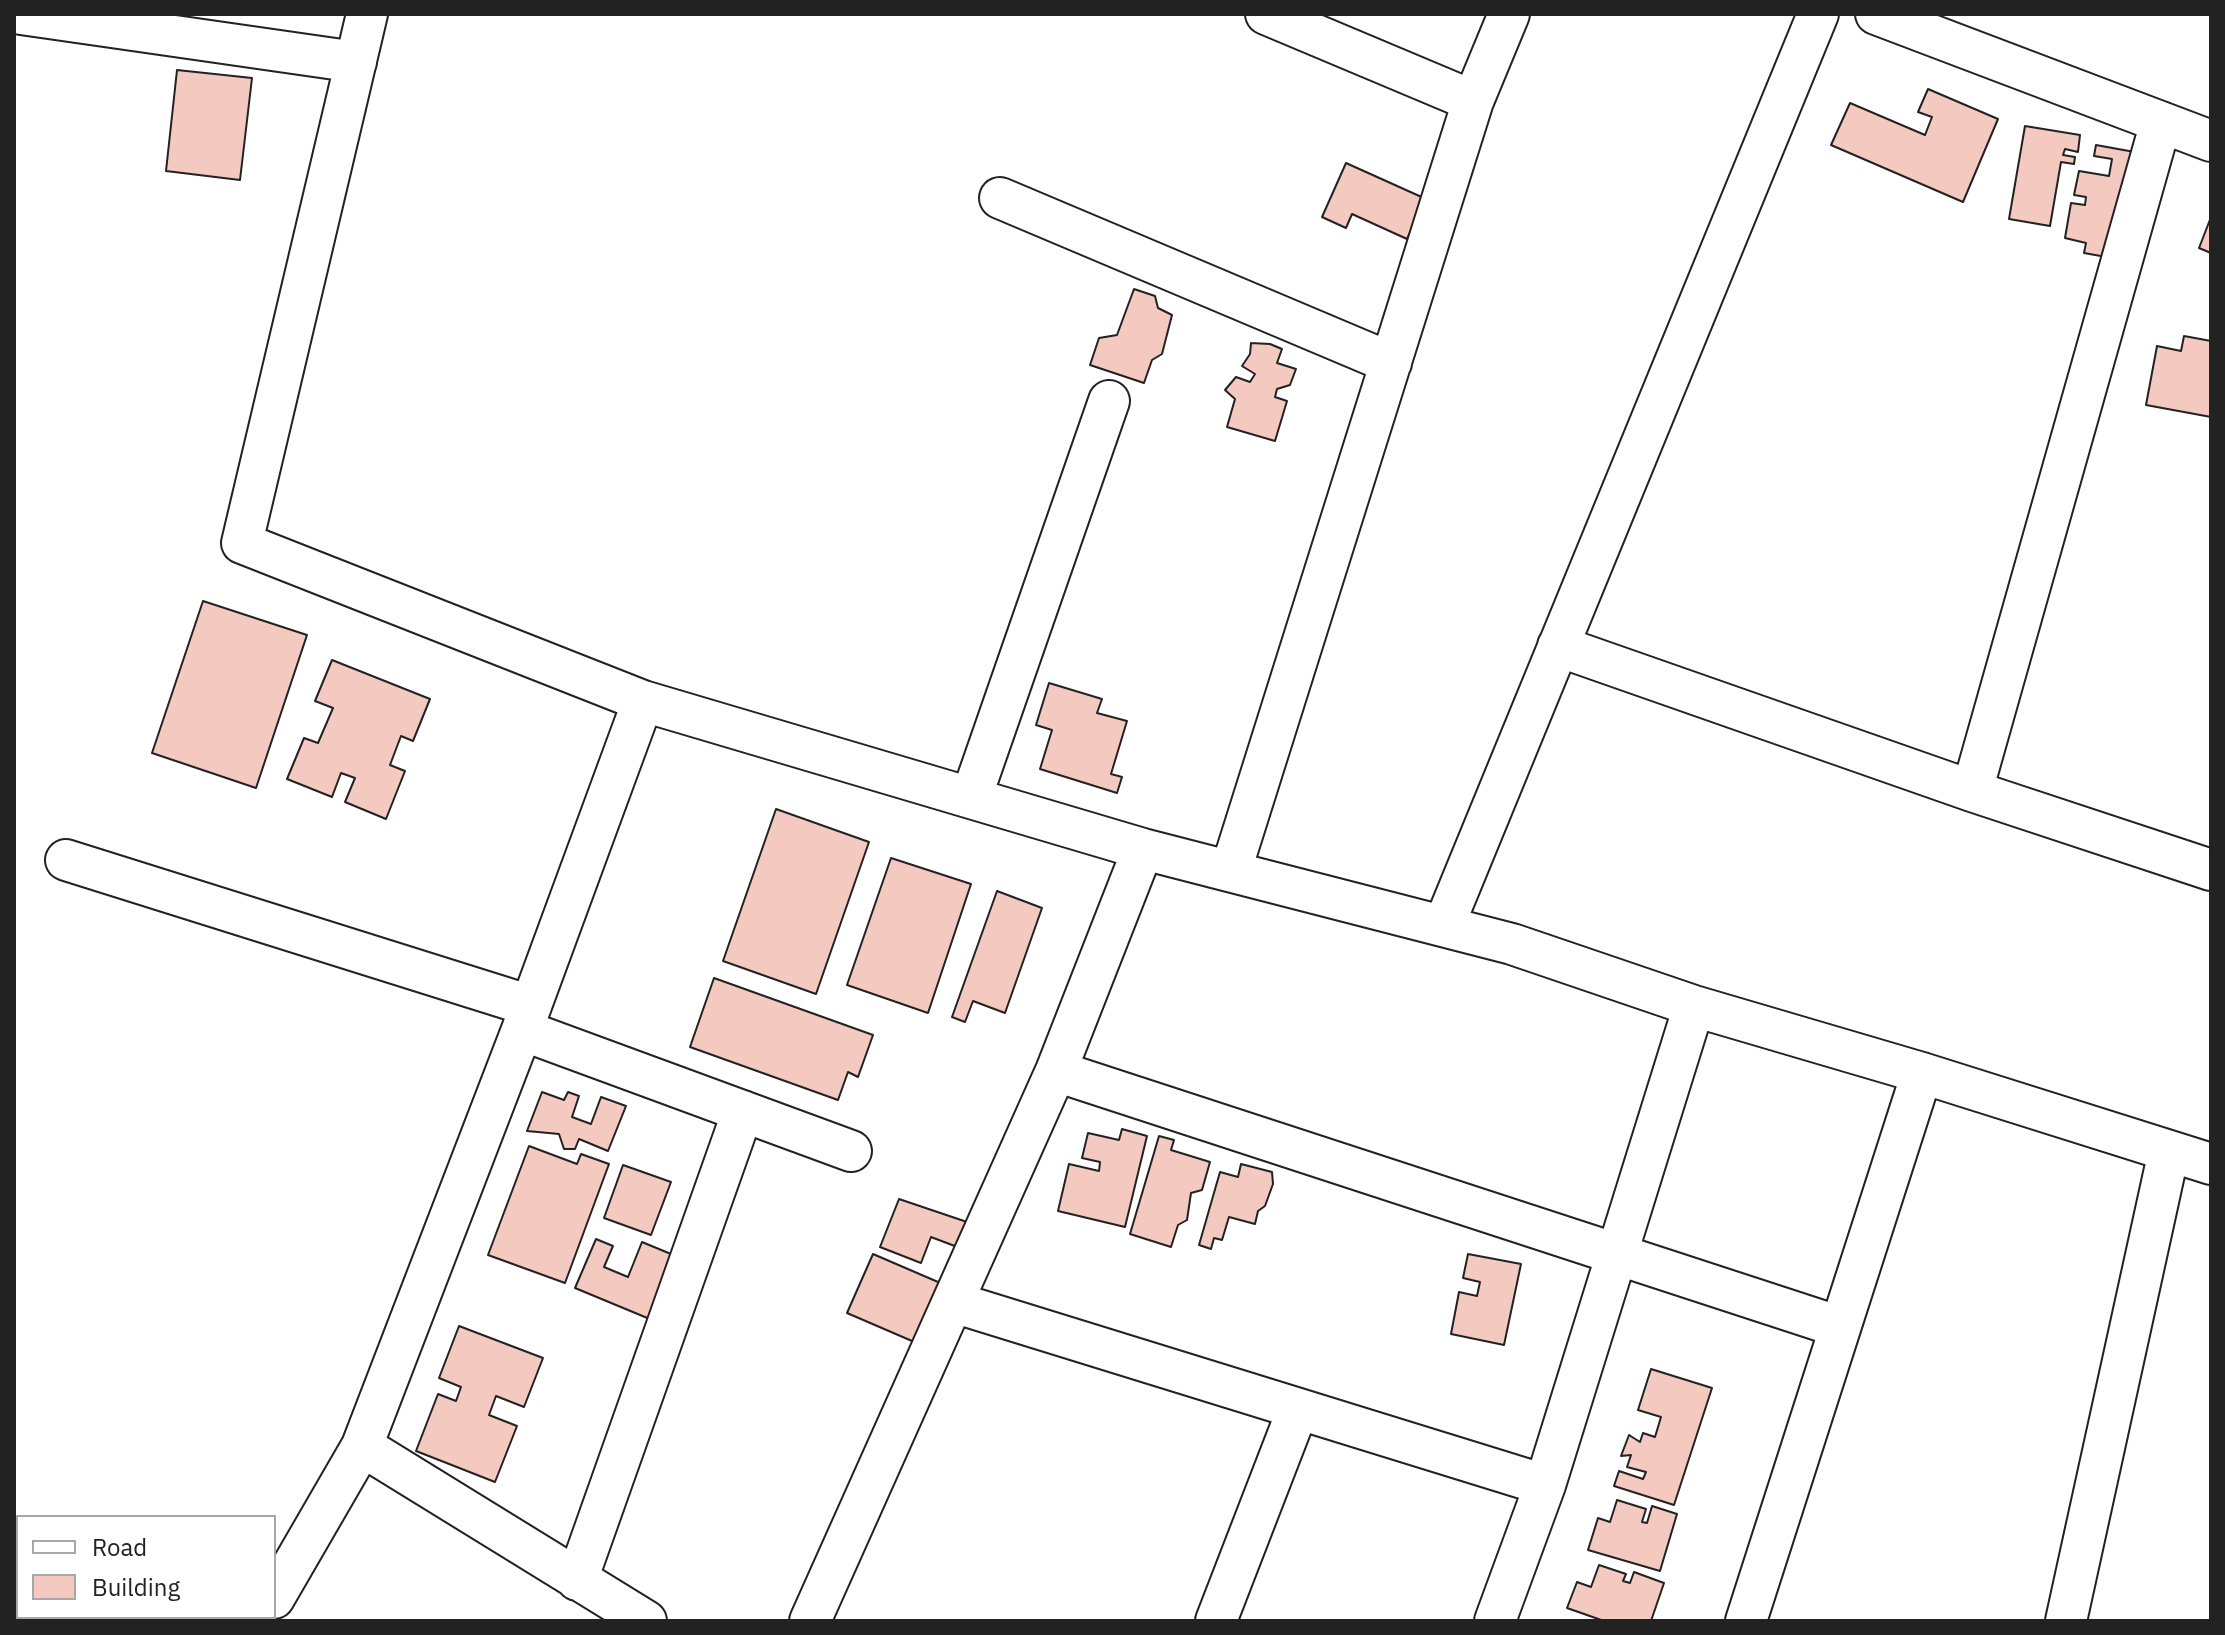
<!DOCTYPE html>
<html>
<head>
<meta charset="utf-8">
<style>
	body { margin:0 }
	#map { position:relative; width:2225px; height:1635px; overflow:hidden; background:#fff; font-family:"IBM Plex Sans",sans-serif }
	canvas { display:block }
	.frame { position:absolute; inset:0; border:16px solid #222; pointer-events:none }
	.legend { position:absolute; left:16px; top:1515px; width:260px; height:104px; box-sizing:border-box; background:#fff; border:2px solid #a7a7a7; margin:0; padding:10px 14px; list-style:none; font-size:24px; color:#222 }
	.legend li { display:flex; align-items:center; gap:16px; height:40px }
	.legend b { width:40px; border:2px solid #a7a7a7 }
</style>
</head>
<body>
<div id="map">
<canvas width="2225" height="1635"></canvas>
<div class="frame"></div>
<ul class="legend">
<li><b style="height:10px;background:#fff"></b>Road</li>
<li><b style="height:22px;background:#f3c9c0"></b>Building</li>
</ul>
</div>
<script>
const c = document.querySelector('canvas').getContext('2d');
c.lineJoin = 'round';
function fill(path, color) {
  c.fillStyle = color;
  c.fill(path, 'evenodd');
}
function poly(rows) {
  const path = new Path2D();
  for (const r of rows) {
    path.moveTo(r[0], r[1]);
    for (let i = 2; i < r.length; i += 2) path.lineTo(r[i], r[i + 1]);
  }
  return path;
}
function stroke(path, color, width, dash) {
  c.strokeStyle = color;
  c.lineWidth = width;
  c.lineCap = dash ? 'butt' : 'round';
  c.setLineDash(dash || []);
  c.stroke(path);
}
const building = poly([
	[177,70,252,78,240,180,166,171,177,70],
	[1928,89,1998,119,1963,202,1831,145,1850,103,1925,135,1932,117,1918,112,1928,89],
	[2025,126,2080,135,2078,152,2065,149,2063,155,2075,157,2074,164,2061,162,2050,226,2009,219,2025,126],
	[2096,145,2140,153,2112,258,2084,253,2086,243,2065,238,2071,203,2085,205,2086,197,2074,195,2079,171,2109,176,2112,159,2094,156,2096,145],
	[1346,163,1426,199,1407,239,1352,214,1346,228,1322,217,1346,163],
	[2211,217,2211,253,2199,248,2211,217],
	[1134,289,1155,296,1158,308,1172,315,1162,354,1152,360,1144,383,1090,365,1099,338,1117,335,1134,289],
	[2184,336,2211,341,2211,417,2146,405,2157,346,2181,351,2184,336],
	[1251,343,1270,344,1282,349,1277,363,1296,369,1290,385,1277,389,1275,397,1287,401,1275,441,1227,427,1235,399,1225,390,1236,377,1250,382,1255,374,1242,366,1250,354,1251,343],
	[203,601,307,635,256,788,152,753,203,601],
	[332,660,430,699,413,741,401,736,390,765,405,771,386,819,345,802,355,778,341,773,332,797,287,779,304,738,318,743,333,708,315,701,332,660],
	[1049,683,1102,699,1097,713,1127,721,1111,774,1122,777,1117,793,1040,769,1052,730,1036,725,1049,683],
	[776,809,869,842,816,994,723,961,776,809],
	[891,858,971,884,928,1013,847,985,891,858],
	[997,891,1042,908,1005,1013,973,1001,965,1022,952,1017,997,891],
	[714,978,873,1035,858,1077,848,1072,838,1100,690,1047,714,978],
	[542,1092,564,1100,568,1092,579,1096,572,1117,591,1124,601,1097,626,1106,608,1151,579,1139,575,1149,564,1149,559,1134,527,1131,542,1092],
	[1122,1129,1147,1136,1125,1227,1058,1211,1069,1164,1099,1171,1100,1162,1082,1158,1088,1133,1119,1140,1122,1129],
	[1159,1136,1174,1140,1171,1150,1210,1162,1202,1190,1191,1193,1187,1220,1178,1225,1171,1247,1130,1234,1159,1136],
	[529,1146,577,1164,581,1154,609,1164,565,1283,488,1255,529,1146],
	[1241,1164,1272,1172,1273,1184,1265,1206,1258,1211,1255,1224,1229,1217,1222,1240,1214,1238,1211,1249,1199,1245,1220,1172,1238,1177,1241,1164],
	[623,1165,671,1182,651,1235,604,1218,623,1165],
	[899,1199,970,1223,960,1248,931,1237,921,1263,880,1247,899,1199],
	[596,1239,613,1246,604,1267,628,1277,642,1242,683,1259,657,1322,575,1288,596,1239],
	[873,1254,945,1285,919,1344,847,1313,873,1254],
	[1468,1254,1521,1264,1504,1345,1451,1334,1459,1292,1477,1296,1480,1282,1463,1278,1468,1254],
	[459,1326,543,1358,524,1407,496,1396,489,1415,517,1426,495,1482,416,1451,438,1394,456,1401,461,1387,439,1378,459,1326],
	[1651,1369,1712,1388,1674,1505,1614,1486,1619,1471,1643,1479,1646,1472,1627,1467,1631,1455,1621,1456,1629,1435,1640,1442,1643,1433,1655,1437,1661,1417,1638,1410,1651,1369],
	[1617,1500,1646,1509,1642,1522,1647,1523,1652,1506,1677,1514,1660,1571,1588,1550,1598,1518,1610,1522,1617,1500],
	[1599,1565,1626,1574,1623,1581,1630,1583,1634,1572,1664,1583,1651,1621,1604,1621,1567,1608,1577,1582,1591,1587,1599,1565]
]);
fill(building, '#f3c9c0');
stroke(building, '#222', 2);
const minor = poly([
	[21,14,356,62],
	[367,14,242,543,643,701],
	[1266,14,1473,101],
	[1876,14,2211,141],
	[1000,198,1391,363],
	[1558,646,1972,791,2211,870],
	[1972,791,2161,122],
	[971,798,1109,401],
	[66,860,531,1006],
	[1231,870,1473,101,1509,14],
	[1444,925,1818,14],
	[522,1030,851,1151],
	[1056,1071,1840,1327],
	[953,1302,1545,1485],
	[362,1446,646,1621],
	[577,1580,743,1111],
	[274,1598,362,1446,522,1030,643,701,1143,849,1512,944,1694,1006,1922,1073,2211,1164],
	[810,1621,1056,1071,1143,849],
	[1216,1621,1298,1409],
	[1495,1621,1545,1485,1694,1006],
	[1746,1621,1922,1073],
	[2066,1621,2169,1151]
]);
stroke(minor, '#222', 44);
stroke(minor, '#fff', 40);
</script>
</body>
</html>
